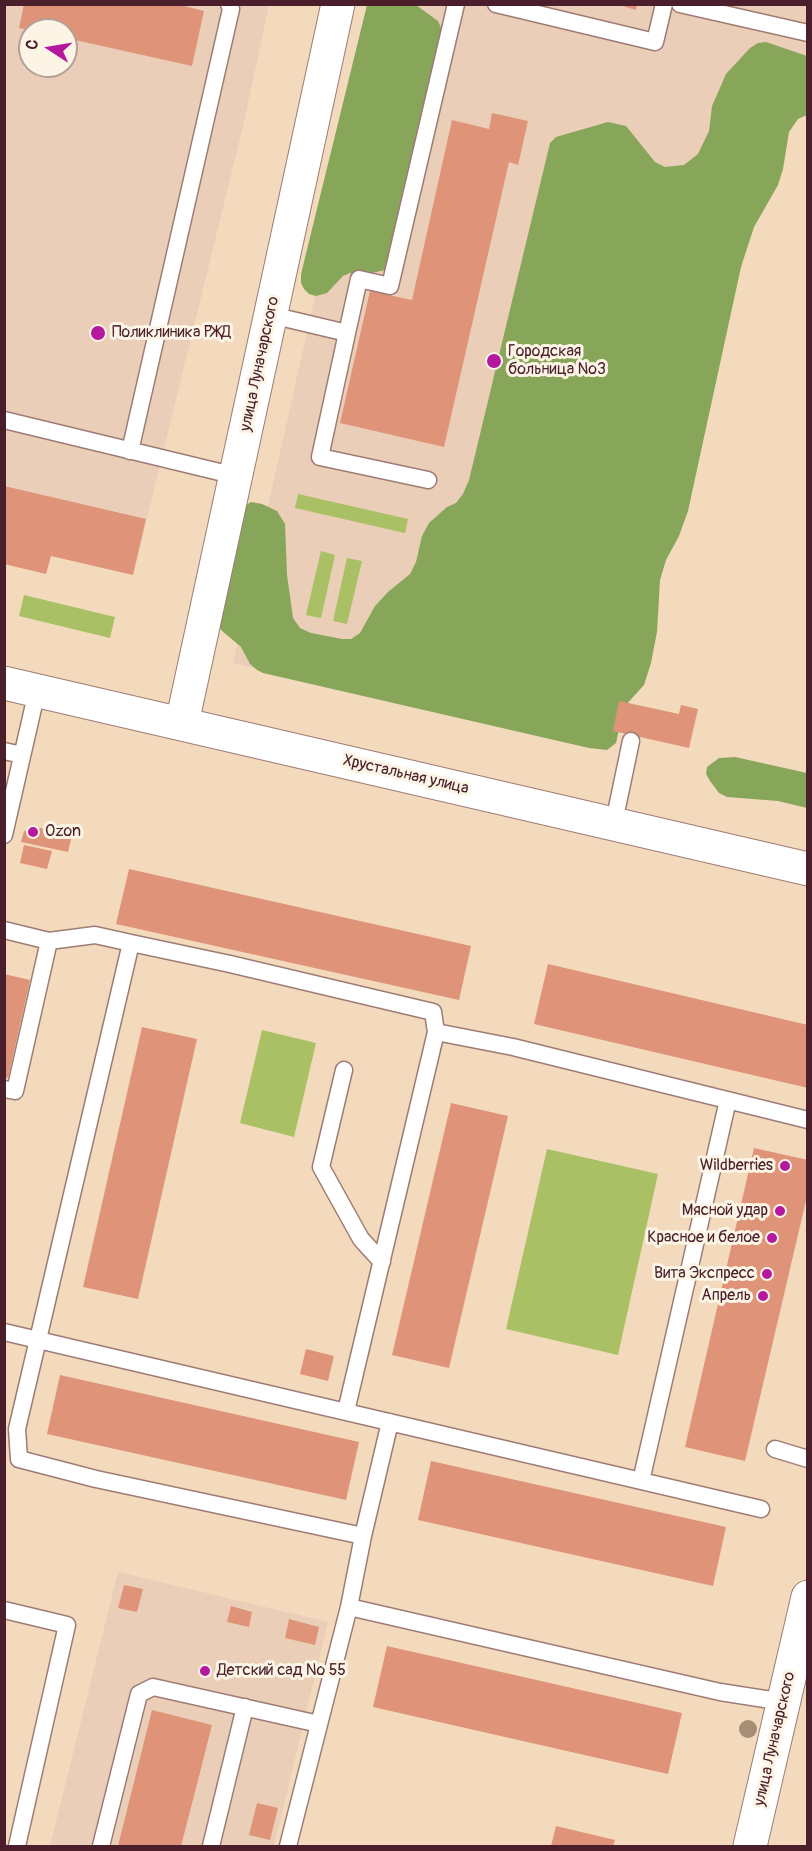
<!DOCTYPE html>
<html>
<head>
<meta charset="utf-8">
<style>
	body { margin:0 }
	#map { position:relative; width:812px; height:1851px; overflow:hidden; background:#f3dabd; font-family:Pangolin,sans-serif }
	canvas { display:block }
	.frame { position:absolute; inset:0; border:6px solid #4a1f2b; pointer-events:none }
	.north { position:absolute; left:18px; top:18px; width:60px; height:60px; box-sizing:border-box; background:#fcf5e5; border:2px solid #b59f9b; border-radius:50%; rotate:282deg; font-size:16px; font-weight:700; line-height:24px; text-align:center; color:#4a1f2b }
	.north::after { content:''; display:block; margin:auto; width:21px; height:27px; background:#b5179e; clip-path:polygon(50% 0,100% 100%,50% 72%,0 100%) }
</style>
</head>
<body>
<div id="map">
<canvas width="812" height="1851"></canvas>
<div class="frame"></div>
<div class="north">С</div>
</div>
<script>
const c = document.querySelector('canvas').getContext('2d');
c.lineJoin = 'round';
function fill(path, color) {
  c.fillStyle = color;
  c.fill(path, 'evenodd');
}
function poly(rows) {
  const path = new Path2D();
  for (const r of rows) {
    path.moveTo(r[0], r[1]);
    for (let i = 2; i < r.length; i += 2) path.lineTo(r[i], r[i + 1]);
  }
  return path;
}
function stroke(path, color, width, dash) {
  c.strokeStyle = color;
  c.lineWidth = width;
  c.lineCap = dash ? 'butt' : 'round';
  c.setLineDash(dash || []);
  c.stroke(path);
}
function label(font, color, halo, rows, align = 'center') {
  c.font = font + ' Pangolin,sans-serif';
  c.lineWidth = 6;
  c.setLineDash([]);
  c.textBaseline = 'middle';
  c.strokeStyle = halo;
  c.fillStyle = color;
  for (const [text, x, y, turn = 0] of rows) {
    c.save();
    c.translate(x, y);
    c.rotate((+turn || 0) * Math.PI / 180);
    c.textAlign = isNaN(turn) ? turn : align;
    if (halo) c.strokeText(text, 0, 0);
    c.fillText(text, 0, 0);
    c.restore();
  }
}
fill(poly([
	[5,5,269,5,244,122,133,575,5,545],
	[30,30,66,30,66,66,30,66],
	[380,5,807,5,807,59,758,47,602,748,233,663],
	[118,1572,328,1622,274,1846,50,1846]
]), '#eaceb7');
fill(poly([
	[298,494,408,519,405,533,295,508],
	[321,551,335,555,321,618,306,615],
	[347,558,362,561,347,624,333,621],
	[24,595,115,617,110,638,19,616],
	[262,1030,316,1043,294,1137,240,1123],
	[547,1149,658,1174,618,1355,506,1329]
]), '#aac065');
fill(poly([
	[367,5,416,5,438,21,442,30,392,262,385,270,372,273,350,273,343,276,327,293,316,296,309,294,304,289,301,283,301,274],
	[766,42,807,56,807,115,798,119,789,132,783,169,778,185,754,227,741,267,688,511,679,536,666,560,660,580,657,632,651,663,644,685,624,707,616,743,607,750,589,748,263,673,257,670,250,664,241,647,221,630,217,621,243,507,251,502,262,504,277,511,285,524,287,575,293,618,300,628,311,633,342,639,351,639,360,633,375,606,388,592,410,574,416,562,422,536,429,523,447,507,456,503,463,494,469,480,550,143,556,137,608,122,626,126,655,162,665,167,684,165,698,154,709,131,712,106,726,74,750,48,758,43],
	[735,757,807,773,807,808,778,801,727,797,719,793,710,781,706,774,707,767,719,758]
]), '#87a65a');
fill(poly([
	[24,4,177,4,204,11,192,66,66,38,66,30,29,30,19,28],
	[616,4,637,4,636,10],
	[492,113,528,121,518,165,509,162,444,447,340,423,370,291,412,300,452,120,489,129],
	[4,486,146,519,133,575,51,556,46,574,4,564],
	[619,701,679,714,681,705,698,709,689,748,613,731],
	[42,828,72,835,68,852,21,842,24,831],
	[24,845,52,851,47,869,20,863],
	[129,869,471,946,459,1000,116,924],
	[548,964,808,1025,808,1088,534,1024],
	[4,974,30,980,8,1078,4,1077],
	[142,1027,197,1039,138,1299,83,1287],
	[451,1103,508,1116,449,1368,392,1355],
	[754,1148,808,1160,808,1192,745,1461,685,1447],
	[306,1349,334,1356,328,1381,300,1374],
	[60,1375,359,1442,346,1500,47,1434],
	[431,1461,726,1527,713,1586,418,1520],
	[124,1585,143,1589,137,1612,118,1608],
	[231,1606,252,1612,249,1627,227,1622],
	[289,1619,319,1627,315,1645,285,1638],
	[387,1646,682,1713,668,1774,373,1707],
	[152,1710,212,1725,196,1788,181,1846,118,1846],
	[257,1803,278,1808,270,1840,249,1835],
	[556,1826,615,1840,613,1846,551,1846]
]), '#df9479');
const lane = poly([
	[496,4,655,42,664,4],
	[680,4,808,33],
	[271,315,347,333,359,279,390,286,456,4],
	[347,333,320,457,428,480],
	[4,420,236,476],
	[130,451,231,9,229,4],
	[4,751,22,755],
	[614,822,631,741],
	[4,835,37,691],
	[4,930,49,941,95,935,131,943,17,1429,19,1459,96,1479,363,1536,349,1607,288,1846],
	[131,943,230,964,433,1012,436,1032,513,1047,808,1120],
	[344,1070,321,1167,361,1239,382,1262],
	[4,1089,15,1091,49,941],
	[4,1332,761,1509],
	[346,1411,436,1032],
	[775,1449,808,1459],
	[641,1481,728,1100],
	[363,1536,390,1422],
	[349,1607,720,1692,784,1702],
	[4,1610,67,1625,17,1846],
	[101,1846,139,1694,153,1687,319,1724],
	[211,1846,245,1707]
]);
const street = poly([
	[182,723,338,4]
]);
const secondary = poly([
	[4,683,808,869],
	[750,1846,808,1597]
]);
stroke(lane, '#9e7c74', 19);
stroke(street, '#9e7c74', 35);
stroke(secondary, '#9e7c74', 35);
stroke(lane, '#fff', 16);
stroke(street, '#fff', 33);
stroke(secondary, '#fff', 33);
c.fillStyle = '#a68e76';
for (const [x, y] of [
	[748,1729]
]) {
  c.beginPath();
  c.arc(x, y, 9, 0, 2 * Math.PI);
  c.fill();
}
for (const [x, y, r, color] of [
	[98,333,8,"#b5179e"],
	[494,361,8,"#b5179e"],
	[33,832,6,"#b5179e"],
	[785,1166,6,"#b5179e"],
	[780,1211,6,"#b5179e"],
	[772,1238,6,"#b5179e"],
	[767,1274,6,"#b5179e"],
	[763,1296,6,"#b5179e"],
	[205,1671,6,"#b5179e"]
]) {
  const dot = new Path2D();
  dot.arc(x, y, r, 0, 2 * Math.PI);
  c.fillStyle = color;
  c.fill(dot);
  stroke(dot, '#fcf5e5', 2);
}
label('16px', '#4a1f2b', '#fcf5e5', [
	["Поликлиника РЖД",112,333,"left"],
	["Городская",508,352,"left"],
	["больница №3",508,370,"left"],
	["Ozon",45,832,"left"],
	["Wildberries",773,1166],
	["Мясной удар",768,1211],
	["Красное и белое",760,1238],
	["Вита Экспресс",755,1274],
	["Апрель",751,1296],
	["Детский сад № 55",217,1671,"left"]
], 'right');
label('16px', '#4a1f2b', '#fcf5e5', [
	["улица Луначарского",260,364,-78],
	["Хрустальная улица",406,775,13],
	["улица Луначарского",775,1739,-77]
]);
</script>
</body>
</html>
